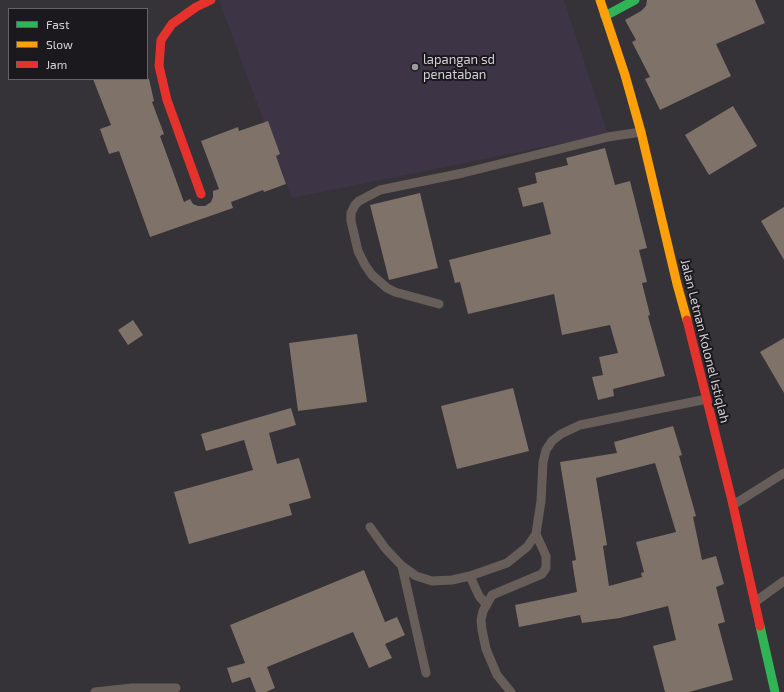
<!DOCTYPE html>
<html>
<head>
<meta charset="utf-8">
<style>
	body { margin:0 }
	#map { position:relative; width:784px; height:692px; overflow:hidden; background:#353238; font-family:"Exo 2",sans-serif }
	canvas { display:block }
	.legend { position:absolute; left:8px; top:8px; width:140px; height:72px; box-sizing:border-box; background:#1b181e; border:1px solid #666269; margin:0; padding:5px 7px; list-style:none; font-size:12px; color:#d6d2da }
	.legend li { display:flex; align-items:center; gap:8px; height:20px }
	.legend b { width:20px; border:1px solid #666269 }
</style>
</head>
<body>
<div id="map">
<canvas width="784" height="692"></canvas>
<ul class="legend">
<li><b style="height:5px;background:#30b455"></b>Fast</li>
<li><b style="height:5px;background:#ff9f0a"></b>Slow</li>
<li><b style="height:5px;background:#e5322d"></b>Jam</li>
</ul>
</div>
<script>
const c = document.querySelector('canvas').getContext('2d');
c.lineJoin = 'round';
function fill(path, color) {
  c.fillStyle = color;
  c.fill(path, 'evenodd');
}
function poly(rows) {
  const path = new Path2D();
  for (const r of rows) {
    path.moveTo(r[0], r[1]);
    for (let i = 2; i < r.length; i += 2) path.lineTo(r[i], r[i + 1]);
  }
  return path;
}
function stroke(path, color, width, dash) {
  c.strokeStyle = color;
  c.lineWidth = width;
  c.lineCap = dash ? 'butt' : 'round';
  c.setLineDash(dash || []);
  c.stroke(path);
}
function label(font, color, halo, rows, align = 'center') {
  c.font = font + ' "Exo 2",sans-serif';
  c.lineWidth = 4;
  c.setLineDash([]);
  c.textBaseline = 'middle';
  c.strokeStyle = halo;
  c.fillStyle = color;
  for (const [text, x, y, turn = 0] of rows) {
    c.save();
    c.translate(x, y);
    c.rotate((+turn || 0) * Math.PI / 180);
    c.textAlign = isNaN(turn) ? turn : align;
    if (halo) c.strokeText(text, 0, 0);
    c.fillText(text, 0, 0);
    c.restore();
  }
}
fill(poly([
	[219,0,564,0,608,134,292,198]
]), '#3d3446');
fill(poly([
	[647,0,755,0,765,23,716,44,731,76,660,110,645,79,650,77,632,42,636,40,625,20,641,11,646,6],
	[93,79,149,79,154,101,152,102,164,134,160,136,184,202,190,199,193,204,198,206,205,206,211,202,213,197,213,191,219,189,201,141,238,127,239,131,268,121,280,154,276,156,286,184,264,192,263,190,231,202,233,208,150,237,119,151,109,154,100,129,111,125],
	[733,106,757,146,709,175,685,135],
	[605,148,615,185,630,181,647,248,639,250,647,282,642,283,650,315,648,316,665,376,613,389,614,396,598,400,592,377,603,375,599,357,618,353,610,325,562,335,554,294,468,314,460,282,455,283,449,260,551,234,543,202,523,207,518,188,537,183,535,173,568,165,566,158],
	[420,193,438,268,389,280,370,205],
	[784,207,784,260,761,221],
	[133,320,143,335,128,345,118,330],
	[357,334,367,402,298,411,289,343],
	[784,338,784,393,760,352],
	[513,388,529,451,457,469,441,406],
	[291,408,296,425,269,433,277,464,299,458,311,498,289,504,292,515,189,544,174,492,253,470,244,440,206,451,201,434],
	[673,426,682,455,679,456,696,516,693,517,702,560,716,556,724,584,716,587,725,622,718,624,733,680,689,692,665,692,653,646,676,640,668,606,620,618,582,623,580,615,519,627,515,605,577,592,572,561,576,560,560,462,617,453,614,442],
	[655,463,676,532,636,542,644,572,641,573,642,577,609,586,603,546,607,545,596,478],
	[364,570,385,622,397,617,405,635,385,644,392,658,369,668,353,632,267,667,275,688,266,692,256,692,250,677,232,683,227,668,245,663,230,625]
]), '#7f7268');
stroke(poly([
	[439,304,395,292,387,288,372,275,365,265,358,251,351,221,351,213,355,205,359,201,380,190,463,173,608,137,641,132],
	[733,505,784,473],
	[370,527,385,548,402,566,416,576,432,581,452,580,470,576,507,563,527,547,536,534,541,501,543,462,546,450,552,441,561,434,580,425,707,399],
	[402,566,426,673],
	[470,576,479,596,486,604],
	[755,602,784,581],
	[95,692,132,688,176,688],
	[511,692,497,675,486,649,482,630,481,620,483,611,492,595,542,574,546,568,546,556,536,534]
]), '#685e59', 9);
stroke(poly([
	[605,16,635,0],
	[760,626,775,692]
]), '#30b455', 9);
stroke(poly([
	[600,0,625,75,641,132,677,284,687,320]
]), '#ff9f0a', 9);
stroke(poly([
	[201,194,167,100,159,66,161,40,172,24,196,7,211,0],
	[687,320,733,505,760,626]
]), '#e5322d', 9);
for (const [x, y, r, color] of [
	[415,67,4,"#9e9aa1"]
]) {
  const dot = new Path2D();
  dot.arc(x, y, r, 0, 2 * Math.PI);
  c.fillStyle = color;
  c.fill(dot);
  stroke(dot, '#1b181e', 1.5);
}
label('13px', '#d6d2da', '#1b181e', [
	["lapangan sd",423,60],
	["penataban",423,75]
], 'left');
label('13px', '#d6d2da', '#1b181e', [
	["Jalan Letnan Kolonel Istiqlah",705,341,76]
]);
</script>
</body>
</html>
